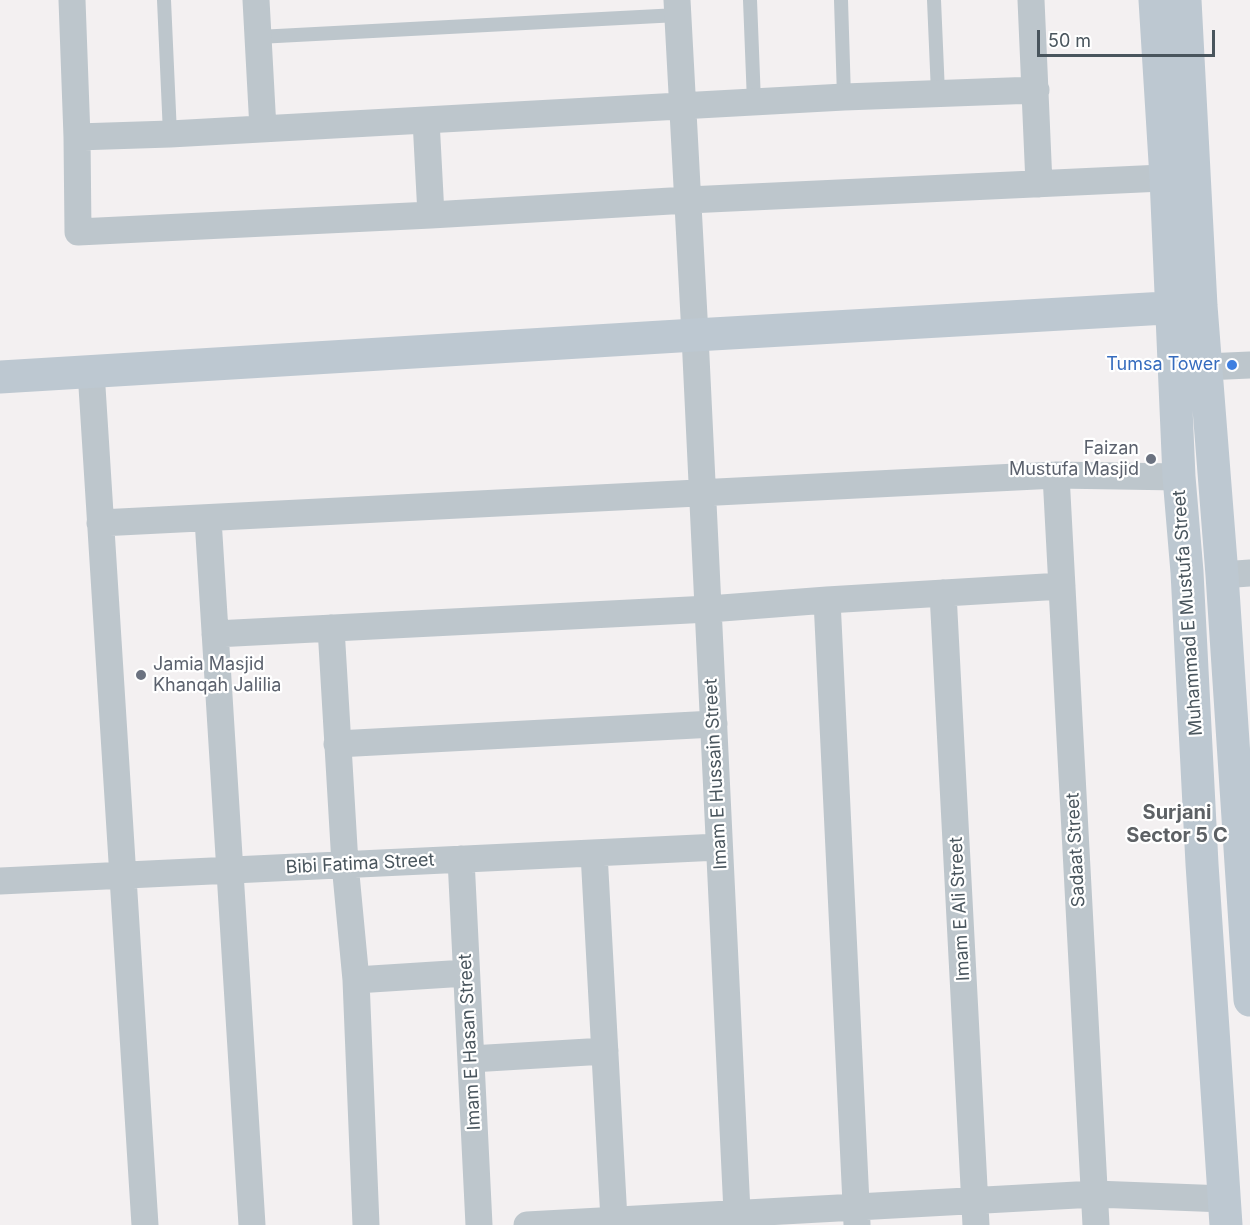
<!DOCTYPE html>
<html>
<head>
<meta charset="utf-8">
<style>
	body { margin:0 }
	#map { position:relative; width:1250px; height:1225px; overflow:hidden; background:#f3f0f1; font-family:Inter,sans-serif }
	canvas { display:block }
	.scale { position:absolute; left:1037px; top:30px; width:178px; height:27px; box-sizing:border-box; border:3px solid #49555d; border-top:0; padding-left:8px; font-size:18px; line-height:21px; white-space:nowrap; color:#49555d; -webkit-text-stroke:4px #fff; paint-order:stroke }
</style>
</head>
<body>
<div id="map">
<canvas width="1250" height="1225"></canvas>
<div class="scale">50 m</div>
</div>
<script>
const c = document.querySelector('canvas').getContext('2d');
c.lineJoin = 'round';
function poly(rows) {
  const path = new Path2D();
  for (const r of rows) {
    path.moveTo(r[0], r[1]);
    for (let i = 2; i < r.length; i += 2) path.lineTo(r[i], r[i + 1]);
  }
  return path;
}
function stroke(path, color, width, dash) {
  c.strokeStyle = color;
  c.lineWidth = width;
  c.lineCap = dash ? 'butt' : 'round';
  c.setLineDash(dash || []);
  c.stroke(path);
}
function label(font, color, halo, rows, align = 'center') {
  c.font = font + ' Inter,sans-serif';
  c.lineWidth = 4.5;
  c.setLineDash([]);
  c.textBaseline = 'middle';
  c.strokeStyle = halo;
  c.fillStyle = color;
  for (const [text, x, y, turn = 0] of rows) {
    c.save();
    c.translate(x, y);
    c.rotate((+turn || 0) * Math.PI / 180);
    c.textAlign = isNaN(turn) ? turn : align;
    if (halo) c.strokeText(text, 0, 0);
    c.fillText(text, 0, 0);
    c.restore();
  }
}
stroke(poly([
	[164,0,170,134],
	[750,0,754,102],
	[841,0,844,97],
	[934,0,938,93],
	[258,37,678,15]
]), '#bdc6cc', 14);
stroke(poly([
	[72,0,77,137,78,232,431,215,688,200,1184,177],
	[256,0,263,129],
	[677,0,695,335],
	[1031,0,1039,184],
	[426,120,431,215],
	[77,137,170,134,844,97,1036,90],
	[695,336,737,1212],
	[1205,367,1250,365],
	[91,371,145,1225],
	[1056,475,1096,1225],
	[208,519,252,1225],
	[100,523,1056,475,1179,477],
	[1222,575,1250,573],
	[943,593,976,1225],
	[827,600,857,1224],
	[331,628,345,864,356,980,366,1225],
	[215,634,709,609,827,600,1062,586],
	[337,744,714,724],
	[594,853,614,1220],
	[461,859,479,1225],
	[0,881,719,847],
	[356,980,466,973],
	[471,1059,605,1051],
	[527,1225,1095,1194,1225,1199]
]), '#bdc6cc', 27);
stroke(poly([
	[1155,0,1166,178,1179,477,1187,572,1202,864,1226,1225],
	[1185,0,1201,306,1222,575,1250,1000],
	[0,377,695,335,1201,306]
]), '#bdc8d1', 33);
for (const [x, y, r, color] of [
	[1232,365,6,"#3f7fe0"],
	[1151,459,6,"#6b7280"],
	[141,675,6,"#6b7280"]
]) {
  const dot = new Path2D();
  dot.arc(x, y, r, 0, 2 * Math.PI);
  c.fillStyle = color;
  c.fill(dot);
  stroke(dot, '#fff', 2);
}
label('18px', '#366cbe', '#fff', [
	["Tumsa Tower",1220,365]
], 'right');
label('18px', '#5b616d', '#fff', [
	["Faizan",1139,449],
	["Mustufa Masjid",1139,470],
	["Jamia Masjid",153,665,"left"],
	["Khanqah Jalilia",153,686,"left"]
], 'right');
label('18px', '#49555d', '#fff', [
	["Muhammad E Mustufa Street",1188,613,-94],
	["Imam E Hussain Street",716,774,-93],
	["Sadaat Street",1076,850,-93],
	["Bibi Fatima Street",360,864,-3],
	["Imam E Ali Street",960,909,-93],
	["Imam E Hasan Street",470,1042,-93]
]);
label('bold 20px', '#5d6165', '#fff', [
	["Surjani",1177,813],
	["Sector 5 C",1177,836]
]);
</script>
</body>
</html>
